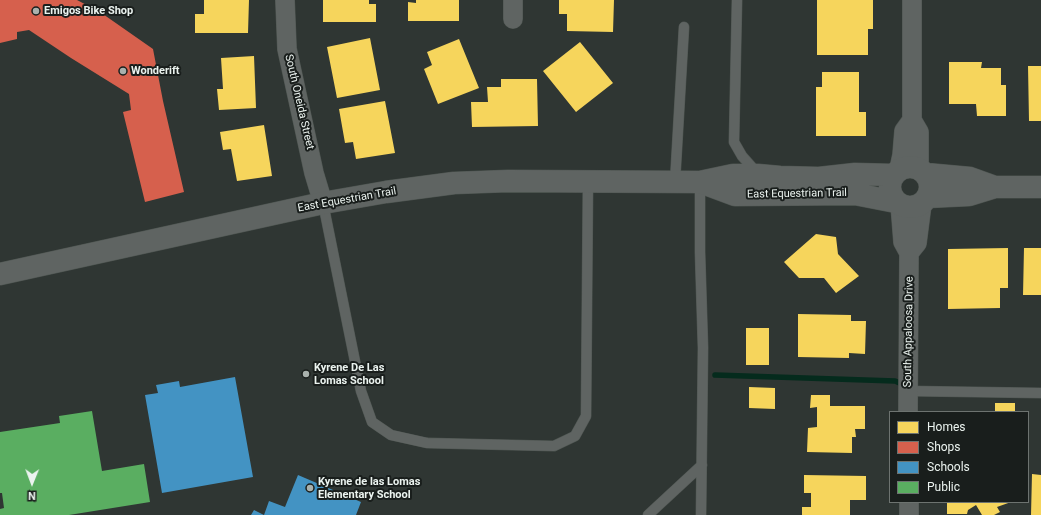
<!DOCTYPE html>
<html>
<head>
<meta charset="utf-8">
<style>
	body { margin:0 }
	#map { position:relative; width:1041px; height:515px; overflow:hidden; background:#2f3633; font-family:Roboto,sans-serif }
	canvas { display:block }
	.legend { position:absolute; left:889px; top:411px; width:140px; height:92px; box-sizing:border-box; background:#191e1c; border:1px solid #6d7370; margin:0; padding:5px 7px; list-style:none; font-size:12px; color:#ebf3ef }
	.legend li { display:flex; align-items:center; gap:8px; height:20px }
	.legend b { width:20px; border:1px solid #6d7370 }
	.north { position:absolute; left:12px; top:463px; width:40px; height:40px; -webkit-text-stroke:3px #191e1c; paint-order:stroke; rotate:181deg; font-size:11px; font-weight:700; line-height:16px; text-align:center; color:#ebf3ef }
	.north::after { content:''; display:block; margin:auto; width:14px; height:18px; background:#ebf3ef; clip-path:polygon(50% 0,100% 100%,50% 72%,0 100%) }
</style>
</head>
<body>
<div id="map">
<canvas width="1041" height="515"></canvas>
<ul class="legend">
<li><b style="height:11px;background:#f6d55c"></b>Homes</li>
<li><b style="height:11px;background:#d6604d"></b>Shops</li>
<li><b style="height:11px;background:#4393c3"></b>Schools</li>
<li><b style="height:11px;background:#5aae61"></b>Public</li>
</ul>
<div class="north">N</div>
</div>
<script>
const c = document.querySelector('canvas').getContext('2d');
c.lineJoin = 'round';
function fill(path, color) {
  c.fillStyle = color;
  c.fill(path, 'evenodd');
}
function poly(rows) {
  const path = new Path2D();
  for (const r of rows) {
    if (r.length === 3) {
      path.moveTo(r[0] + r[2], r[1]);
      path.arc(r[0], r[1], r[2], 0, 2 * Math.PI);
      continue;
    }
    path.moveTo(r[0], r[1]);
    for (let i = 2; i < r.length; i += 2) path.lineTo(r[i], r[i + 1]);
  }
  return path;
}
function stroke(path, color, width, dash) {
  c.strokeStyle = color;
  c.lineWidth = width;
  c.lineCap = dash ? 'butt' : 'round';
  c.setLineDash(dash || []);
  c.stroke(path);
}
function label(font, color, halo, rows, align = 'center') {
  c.font = font + ' Roboto,sans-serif';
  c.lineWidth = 4;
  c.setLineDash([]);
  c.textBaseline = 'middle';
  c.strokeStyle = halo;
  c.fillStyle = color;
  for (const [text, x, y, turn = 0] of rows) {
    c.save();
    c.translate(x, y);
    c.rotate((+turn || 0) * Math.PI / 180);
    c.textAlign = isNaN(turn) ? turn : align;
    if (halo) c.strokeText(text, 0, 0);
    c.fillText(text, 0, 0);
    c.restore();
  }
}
fill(poly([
	[204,0,249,0,248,33,195,33,195,14,204,14],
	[323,0,369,0,369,4,376,4,376,22,323,22],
	[416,0,459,0,459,21,408,21,408,2,416,3],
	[559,0,614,0,613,32,567,31,567,14,559,14],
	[817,0,873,0,873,29,868,29,868,55,817,55],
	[370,38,380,90,337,98,327,47],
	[459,39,479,88,438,104,424,69,432,65,427,52],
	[580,42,613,83,576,112,543,71],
	[254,56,256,108,219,110,217,89,223,89,221,58],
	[949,62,982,62,981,68,1001,68,1001,85,1006,85,1006,116,977,116,976,104,949,104],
	[1028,66,1041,66,1041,121,1029,121],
	[822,72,859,72,859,112,866,112,866,136,816,136,816,87,822,87],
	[501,79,537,79,538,126,472,127,471,102,488,102,487,87,501,87],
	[385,101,395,153,356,159,353,142,345,143,339,109],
	[264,125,272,176,237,181,231,149,223,150,220,132],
	[816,234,836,237,838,254,859,276,836,293,824,278,799,278,784,262],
	[1008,248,1008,288,1000,288,1000,308,948,309,948,249],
	[1024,248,1041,248,1041,295,1023,295],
	[798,314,851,315,851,321,866,321,865,354,849,353,849,358,798,357],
	[746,328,769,328,769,365,746,365],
	[749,387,775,388,775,409,749,408],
	[811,395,830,395,830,406,865,406,865,429,855,429,856,437,852,437,852,453,807,452,808,428,817,427,817,407,810,408],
	[995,403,1015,403,1015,412,995,412],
	[1032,474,1041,475,1041,515,1031,515],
	[804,475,866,476,866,500,850,500,850,515,802,515,802,507,811,507,811,493,804,493],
	[947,502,1011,502,997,507,1000,512,994,515,982,515,976,505,968,510,967,514,947,514]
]), '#f6d55c');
fill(poly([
	[0,0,77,0,100,12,153,49,163,101,184,192,145,202,123,112,131,110,129,94,71,58,29,30,17,32,17,39,0,43]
]), '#d6604d');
fill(poly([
	[235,377,253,477,162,493,145,395,158,393,156,385,179,381,180,387],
	[298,475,361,502,356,515,251,515,254,510,264,515,269,501,285,507]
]), '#4393c3');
fill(poly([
	[92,411,102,471,144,464,150,502,69,515,0,515,0,509,4,508,2,493,0,493,0,432,60,423,59,416]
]), '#5aae61');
stroke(poly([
	[715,375,895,381,904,385]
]), '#052b1d', 5.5);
const lane = poly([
	[737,0,734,142,742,156,758,174],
	[675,182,684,27],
	[700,182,700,252,703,348,701,515],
	[323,203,361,391,372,422,391,435,427,443,554,446,575,436,586,416,588,181],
	[908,391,1041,393],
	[648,515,702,465]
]);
const street = poly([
	[285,0,287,49,314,173,323,203],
	[912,0,912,120,919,132,919,168],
	[513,19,513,0],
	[899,169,902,155,904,131,912,120],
	[900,204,903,242,909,253,908,412],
	[909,253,917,243,922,204],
	[909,502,909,515]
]);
const secondary = poly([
	[910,187,20],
	[926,174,970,178,995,187],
	[700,182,735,195,855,194,896,202],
	[927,197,969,195,995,187,1041,187],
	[0,274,323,203,386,192,454,183,508,181,700,182,733,175,758,175,780,177,819,178,855,174,894,175]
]);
stroke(lane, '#4e5551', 11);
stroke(street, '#4e5551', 20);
stroke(secondary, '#4e5551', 23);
stroke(lane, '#5f6462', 10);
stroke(street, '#5f6462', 19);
stroke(secondary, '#5f6462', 22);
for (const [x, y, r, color] of [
	[36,11,4,"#a9b1ad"],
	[123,71,4,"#a9b1ad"],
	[306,374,4,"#a9b1ad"],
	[310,488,4,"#a9b1ad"]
]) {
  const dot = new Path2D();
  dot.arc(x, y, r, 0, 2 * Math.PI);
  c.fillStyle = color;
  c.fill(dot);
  stroke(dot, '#191e1c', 1.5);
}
label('bold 11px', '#ebf3ef', '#191e1c', [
	["Emigos Bike Shop",44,11],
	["Wonderift",131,71],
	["Kyrene De Las",314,368],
	["Lomas School",314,381],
	["Kyrene de las Lomas",318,482],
	["Elementary School",318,495]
], 'left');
label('11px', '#ebf3ef', '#191e1c', [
	["South Oneida Street",299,102,77],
	["East Equestrian Trail",797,194,-1],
	["East Equestrian Trail",347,200,-10],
	["South Appaloosa Drive",909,332,-89]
]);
</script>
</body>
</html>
